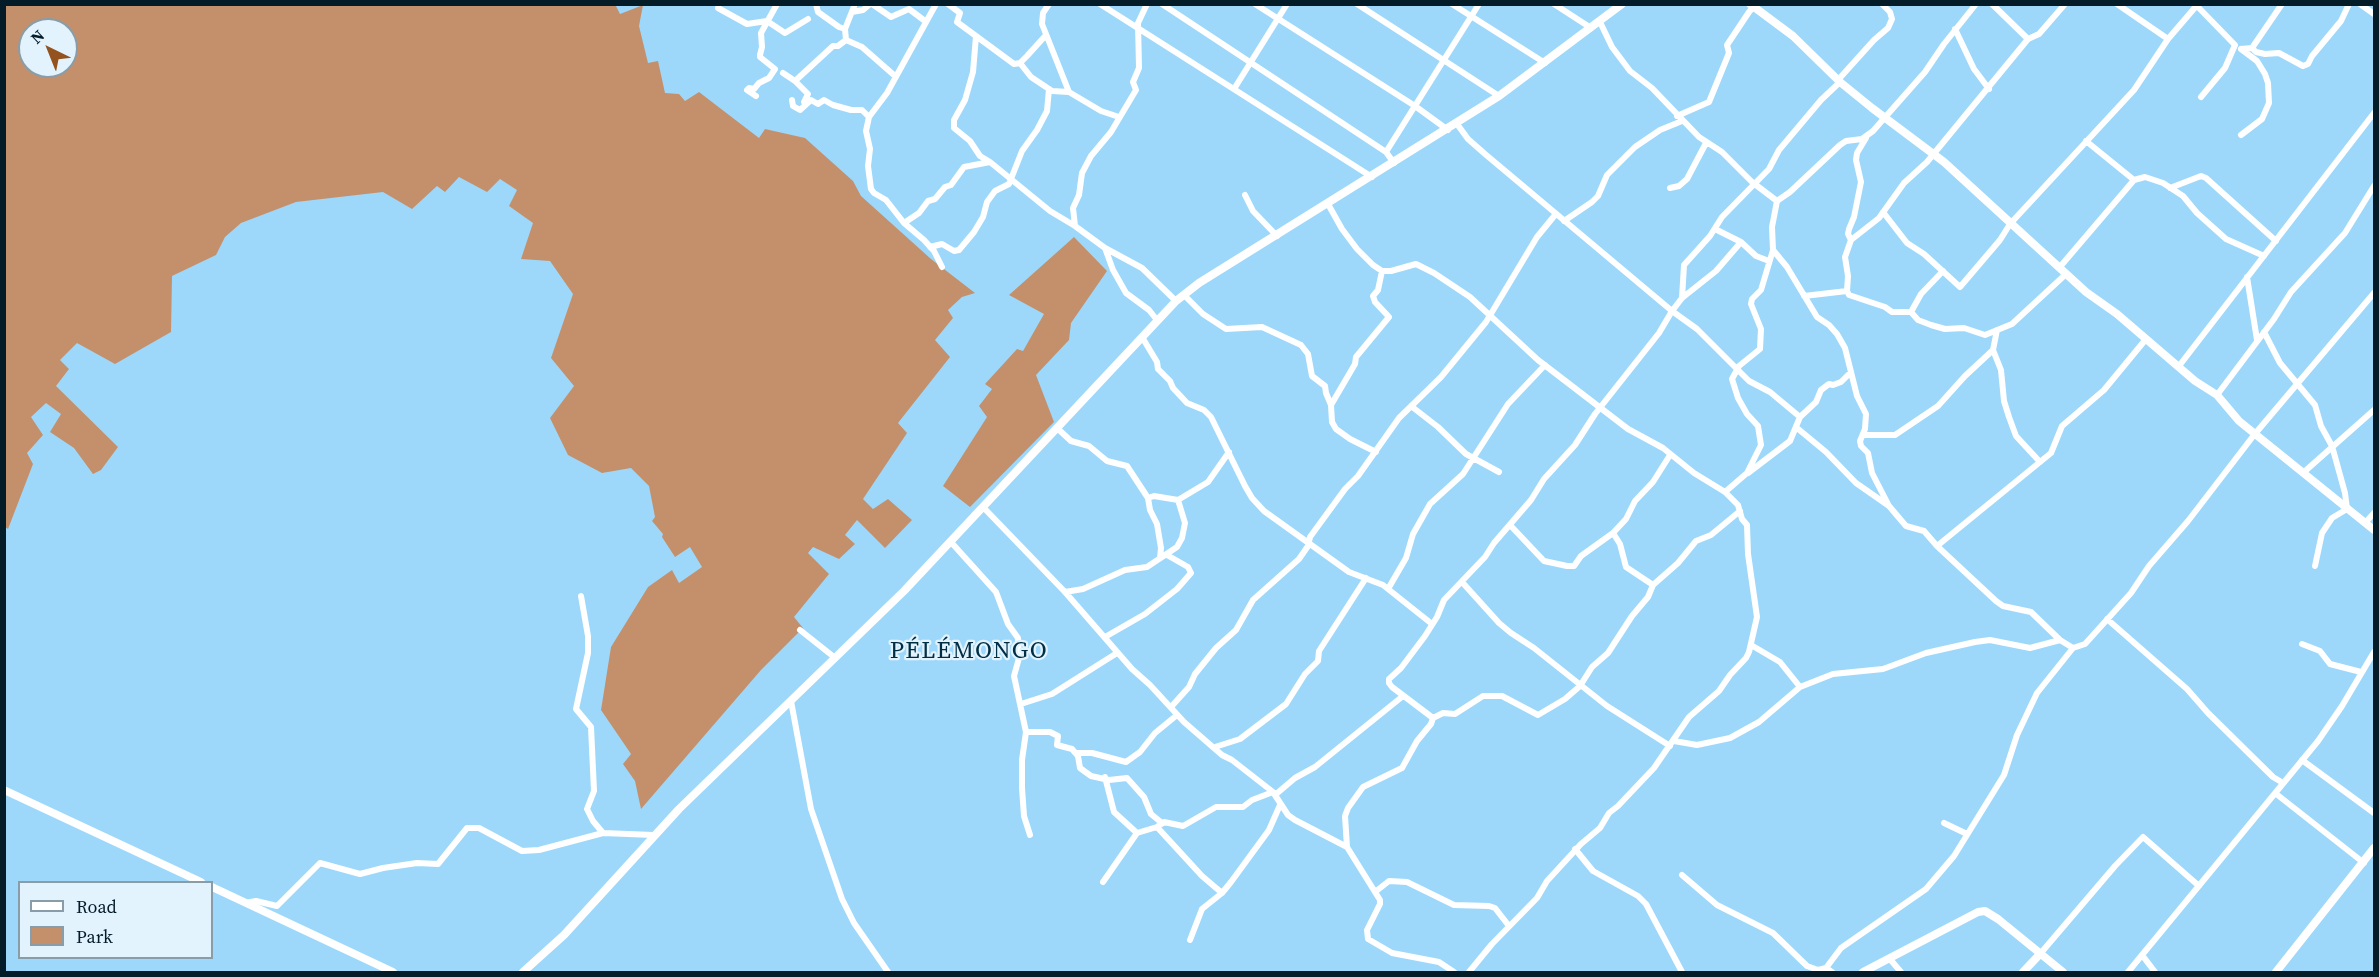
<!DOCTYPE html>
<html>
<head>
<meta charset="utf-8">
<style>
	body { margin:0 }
	#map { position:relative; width:2379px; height:977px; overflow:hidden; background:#9dd8fb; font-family:"Source Serif 4",serif }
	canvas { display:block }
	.frame { position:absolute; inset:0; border:6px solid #041b28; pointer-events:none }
	.legend { position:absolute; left:18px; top:881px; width:195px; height:78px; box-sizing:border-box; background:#e2f3fe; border:2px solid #899da8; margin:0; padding:8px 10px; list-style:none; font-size:18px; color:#041b28 }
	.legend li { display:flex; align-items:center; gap:12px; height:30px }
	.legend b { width:30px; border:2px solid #899da8 }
	.north { position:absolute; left:18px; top:18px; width:60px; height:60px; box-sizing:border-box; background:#e2f3fe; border:2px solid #899da8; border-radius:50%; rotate:317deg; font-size:16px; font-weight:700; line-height:24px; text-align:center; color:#041b28 }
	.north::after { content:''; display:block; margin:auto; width:21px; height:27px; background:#94531e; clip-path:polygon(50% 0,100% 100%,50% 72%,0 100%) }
</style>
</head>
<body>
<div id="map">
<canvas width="2379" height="977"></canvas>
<div class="frame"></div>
<ul class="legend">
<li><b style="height:8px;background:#fff"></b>Road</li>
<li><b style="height:16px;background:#c4906c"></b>Park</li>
</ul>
<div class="north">N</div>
</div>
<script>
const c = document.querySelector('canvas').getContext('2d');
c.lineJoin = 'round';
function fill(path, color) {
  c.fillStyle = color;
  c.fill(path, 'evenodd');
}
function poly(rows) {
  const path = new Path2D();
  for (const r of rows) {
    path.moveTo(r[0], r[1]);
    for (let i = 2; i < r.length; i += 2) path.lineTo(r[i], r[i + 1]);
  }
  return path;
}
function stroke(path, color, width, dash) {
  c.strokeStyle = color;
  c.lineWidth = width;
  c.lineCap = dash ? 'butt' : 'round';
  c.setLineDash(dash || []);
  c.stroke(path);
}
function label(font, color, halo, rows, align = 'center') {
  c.font = font + ' "Source Serif 4",serif';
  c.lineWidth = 4.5;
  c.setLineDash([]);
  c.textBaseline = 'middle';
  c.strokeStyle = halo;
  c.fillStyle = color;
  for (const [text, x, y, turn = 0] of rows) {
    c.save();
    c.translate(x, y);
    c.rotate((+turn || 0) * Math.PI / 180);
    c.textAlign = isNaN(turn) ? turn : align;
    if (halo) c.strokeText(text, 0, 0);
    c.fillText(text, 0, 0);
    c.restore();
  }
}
fill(poly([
	[615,4,620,14,643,5,639,26,648,63,658,61,665,93,679,94,685,101,699,92,759,138,765,129,805,138,853,181,861,196,931,259,975,293,962,297,948,310,953,318,935,340,950,357,898,423,907,433,863,499,873,509,888,499,912,520,885,548,857,520,845,535,855,544,839,559,813,547,808,553,829,574,794,617,803,628,761,670,641,809,635,781,623,764,631,754,601,710,611,647,648,587,672,570,679,583,702,567,690,547,675,557,662,537,663,534,652,521,655,517,649,486,631,468,602,473,568,455,550,418,574,386,551,358,573,294,550,261,521,259,533,223,509,206,517,190,500,179,487,192,459,177,445,192,437,186,412,209,383,192,296,202,241,223,225,237,216,255,172,276,171,332,115,364,77,343,60,360,69,369,56,386,118,447,101,470,93,474,74,448,50,432,61,414,46,403,31,417,43,435,27,453,33,464,8,529,4,526,4,5],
	[30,30,66,30,66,66,30,66],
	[1074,237,1107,271,1071,323,1069,340,1036,375,1054,422,970,507,943,486,987,417,979,406,992,389,985,384,1017,349,1023,351,1044,314,1009,295]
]), '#c4906c');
stroke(poly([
	[816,4,818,12,839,27,845,29],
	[855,4,845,29,846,40,862,47,895,76],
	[872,4,891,17,909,9,925,21],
	[936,4,887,93,869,117,866,131,870,149,868,166,871,189,874,193,886,200,904,223,924,240,934,251,942,267],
	[948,4,960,13,957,22,1014,64,1020,63,1027,56,1046,35],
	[1049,4,1043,13,1042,24,1069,92,1101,111,1119,117],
	[1100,4,1372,177],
	[1147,4,1138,23,1139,68,1133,82,1136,90,1111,132,1091,156,1082,173,1079,195,1073,208,1075,226,1105,248,1142,268,1176,301],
	[1162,4,1386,152,1394,163],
	[1255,4,1415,106,1448,130],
	[1357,4,1499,96],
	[1452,4,1545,63],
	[1554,4,1591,28],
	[1992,4,2028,39],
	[2117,4,2168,39],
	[2360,4,2374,14],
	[2197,6,2235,45,2225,68,2201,97],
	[718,8,747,24,767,21,785,33,808,19],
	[852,12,863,10,870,4],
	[1600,22,1612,47,1630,71,1652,88,1699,137,1722,152,1752,182,1777,201],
	[1955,29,1974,69,1989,89],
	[976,36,973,72,965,100,954,120,954,128,970,141,980,156,990,162],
	[2252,48,2282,4],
	[2241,49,2252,48,2256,52,2265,54,2279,53,2303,66,2308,64,2312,56,2341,21,2349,4],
	[2241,49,2257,61,2265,74,2268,83,2269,103,2262,119,2241,135],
	[1020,63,1031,77,1052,91,1069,92],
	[783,73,795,81],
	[1838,80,1874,40,1888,28,1892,19,1890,12,1882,4],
	[1234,89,1287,4],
	[756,96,747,90,749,88,754,89,759,83,769,78,775,69,760,57,760,55,762,47,761,33,777,4],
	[792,100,793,106,800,110,811,100,818,104,824,100,833,105,851,110,862,110,869,117],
	[805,104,804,102,808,94,795,81,833,46,838,46,846,40],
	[1677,116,1709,102,1729,53,1727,45,1749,12,1756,4],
	[2086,141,2134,180],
	[1386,152,1479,4],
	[1670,188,1679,186,1687,179,1706,143],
	[2170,188,2201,176,2206,178,2276,241],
	[1245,195,1253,211,1277,236],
	[1328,204,1342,229,1357,249,1373,265,1382,271,1391,271,1416,264,1434,273,1470,297,1538,360,1628,429,1663,448,1694,473,1725,492,1738,505,1742,519,1747,525,1748,554,1757,617,1749,652,1746,658,1730,675,1719,691,1689,717,1654,768,1618,806,1609,813,1600,828,1581,844,1547,881,1537,898,1492,944,1469,972],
	[1883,212,1907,243,1924,254,1960,287,2000,240,2010,224,2134,90,2168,39,2198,4],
	[1564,221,1592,202,1598,196,1607,175,1635,147,1660,130,1682,121],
	[904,223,919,213,928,201,935,199,945,187,951,185,964,167,990,162,1050,211,1075,226],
	[1715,229,1741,242,1756,256,1769,261],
	[1851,240,1848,234,1849,229,1854,217,1861,182,1856,160,1857,153,1866,138],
	[1741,242,1716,271,1682,298,1672,311,1697,329,1749,381,1770,392,1800,417],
	[930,247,942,244,954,251,959,250,974,232,983,217,987,202,995,191,1009,184,1022,151,1037,130,1047,111,1049,89],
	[1105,248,1113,270,1126,293,1149,310,1157,320],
	[1773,250,1787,267,1817,317,1829,325,1837,334,1845,348,1857,396,1866,414,1865,429,1860,441,1861,446,1868,453,1872,473,1889,506],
	[2059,268,2134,180,2145,177,2163,183,2183,196,2197,213,2226,239,2264,256],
	[2247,277,2257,340],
	[1847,291,1848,276,1845,257,1851,240,1879,218,1904,183,1927,162,2028,39,2039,34,2065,4],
	[1184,295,1203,314,1226,329,1262,327,1301,345,1308,354,1312,376,1325,386,1326,393,1331,405],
	[1804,296,1847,291,1849,295,1885,307,1892,312,1911,312],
	[1682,298,1684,265,1710,236,1722,217,1769,169,1779,150,1821,100,1840,82],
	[1911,312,1918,320,1931,325,1945,329,1964,328,1985,335,2012,324,2066,274],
	[1911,312,1921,294,1943,271],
	[1997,330,1993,350,2001,370,2004,401,2009,417,2016,436,2040,462],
	[2264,332,2280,363,2315,405,2321,426,2332,446,2345,493,2347,509,2332,518,2322,533,2315,566],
	[1142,337,1157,362,1158,369,1170,381,1173,388,1187,403,1204,410,1211,417,1245,486,1252,498,1264,511,1349,572,1383,585,1432,624],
	[2179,366,2374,113],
	[2217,395,2274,319,2291,292,2345,233,2374,186],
	[1411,406,1438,427,1466,454,1499,472],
	[1057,428,1071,441,1089,446,1107,461,1127,466,1148,498,1154,496,1178,500],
	[1797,428,1826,452,1856,483,1889,506,1906,526,1924,531,1937,546,1996,601,2003,606,2031,612,2060,640,2073,648,2085,644,2131,593,2149,566,2188,521,2254,435,2374,293],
	[1863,435,1895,435,1938,406,1965,376,1993,350],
	[1376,452,1350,439,1336,429,1332,422,1331,405,1355,364,1356,357,1389,317,1375,302,1373,296,1378,290,1382,271],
	[2304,472,2374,410],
	[1748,473,1790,441,1800,417,1816,402,1821,390,1829,384,1833,385,1841,382,1851,372],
	[1725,492,1747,473,1761,445,1758,426,1747,414,1738,398,1732,379,1739,366,1760,349,1761,329,1751,304,1752,299,1761,290,1773,250,1772,227,1777,201,1790,192,1840,145,1846,141,1862,139,1873,131,1925,72,1944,44,1976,4],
	[1148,498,1150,510,1157,524,1161,548,1160,558],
	[983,507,1065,592,1132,669,1150,685,1184,722,1222,755,1232,760,1273,792,1288,815,1295,820,1347,847,1380,900,1380,904,1367,930,1368,939,1392,953,1439,962,1454,972],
	[2365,523,2374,513],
	[1510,525,1544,561,1567,566,1574,566,1581,556,1613,533,1626,519,1635,501,1653,482,1670,455],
	[1613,533,1620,544,1626,567,1653,585],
	[950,541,996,592,1008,624,1018,638,1019,658,1014,676,1026,732,1022,760,1022,788,1024,816,1030,835],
	[1937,546,2051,453,2062,426,2104,390,2146,339],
	[1462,582,1499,623,1511,633,1534,648,1607,706,1670,746],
	[1388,589,1406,558,1413,534,1430,504,1463,474,1508,404,1545,365],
	[1065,592,1083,589,1125,570,1147,567,1177,547,1182,538,1185,523,1178,500,1208,482,1229,452],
	[581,596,588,636,588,653,576,709,591,727,594,791,587,809,593,821,603,833],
	[2107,619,2187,689,2208,713,2273,777,2283,783],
	[800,630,834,657],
	[1105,637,1145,614,1177,589,1191,573,1188,567,1167,555],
	[2302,644,2320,651,2330,664,2361,672],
	[1751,645,1780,662,1800,687],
	[791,701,811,809,842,899,854,923,888,972],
	[1021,704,1052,694,1117,653],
	[1171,707,1189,687,1195,674,1216,648,1236,630,1253,600,1299,559,1308,546,1310,537,1345,489,1358,476,1399,418,1441,377,1486,322,1537,237,1555,215],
	[1433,718,1392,687,1389,683,1389,679,1401,668,1425,636,1437,617,1444,600,1485,557,1494,543,1531,500,1544,479,1575,445,1595,414,1659,333,1672,311,1485,154,1468,139,1457,124],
	[1026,732,1050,732,1058,736,1057,745,1072,749,1078,756,1080,768,1091,776,1109,780,1127,778,1144,797,1151,814,1162,823],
	[1674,741,1697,745,1730,738,1759,722,1800,687,1833,674,1883,669,1926,653,1975,642,1990,640,2030,648,2060,640],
	[1215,747,1240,739,1286,704,1305,674,1318,661,1319,651,1366,578],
	[1076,753,1092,753,1126,762,1140,752,1155,733,1177,715],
	[2302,760,2374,813],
	[2275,793,2364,863],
	[1275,795,1295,778,1315,767,1403,696],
	[1944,823,1967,834],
	[1137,833,1157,827],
	[1347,847,1345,816,1348,808,1363,787,1402,768,1417,741,1431,724,1433,718,1443,713,1455,714,1483,696,1502,696,1538,715,1565,699,1580,686,1592,667,1608,653,1632,616,1648,597,1653,585,1678,563,1696,541,1711,535,1740,511],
	[1575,849,1593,871,1638,896,1646,904,1682,972],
	[1682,875,1717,905,1773,933,1807,966,1818,970,1826,968,1832,972],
	[1103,882,1137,833,1114,812,1105,777],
	[1375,892,1389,881,1407,882,1454,905,1489,906,1495,908,1509,926],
	[1222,893,1202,876,1157,827,1164,822,1183,826,1216,807,1243,807,1252,800,1273,792],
	[245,903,256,901,277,906,320,863,360,874,383,868,417,863,438,864,467,828,479,828,522,851,539,850,603,833,653,835],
	[1190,940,1202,909,1222,893,1231,882,1269,830,1280,805],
	[2040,954,2115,866,2143,837,2199,886],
	[2142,955,2155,972],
	[1889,958,1901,972],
	[1823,972,1841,948,1926,889,1954,856,2004,775,2017,735,2037,693,2073,648],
	[2128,972,2318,741,2342,706,2374,652]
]), '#fff', 6);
stroke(poly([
	[1750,4,1793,36,1840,82,1872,108,1944,162,2086,292,2117,314,2195,381,2217,395,2239,421,2374,530],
	[4,790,201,882],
	[212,887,393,972],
	[523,972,564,935,679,809,904,591,1176,301,1199,283,1499,96,1622,4],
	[1863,972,1978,912,1985,911,1998,919,2063,972],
	[2023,972,2040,954],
	[2276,972,2374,848]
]), '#fff', 8);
c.letterSpacing = '1.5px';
label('24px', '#002e44', '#e2f3fe', [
	["PÉLÉMONGO",969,652]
]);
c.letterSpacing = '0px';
</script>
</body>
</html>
